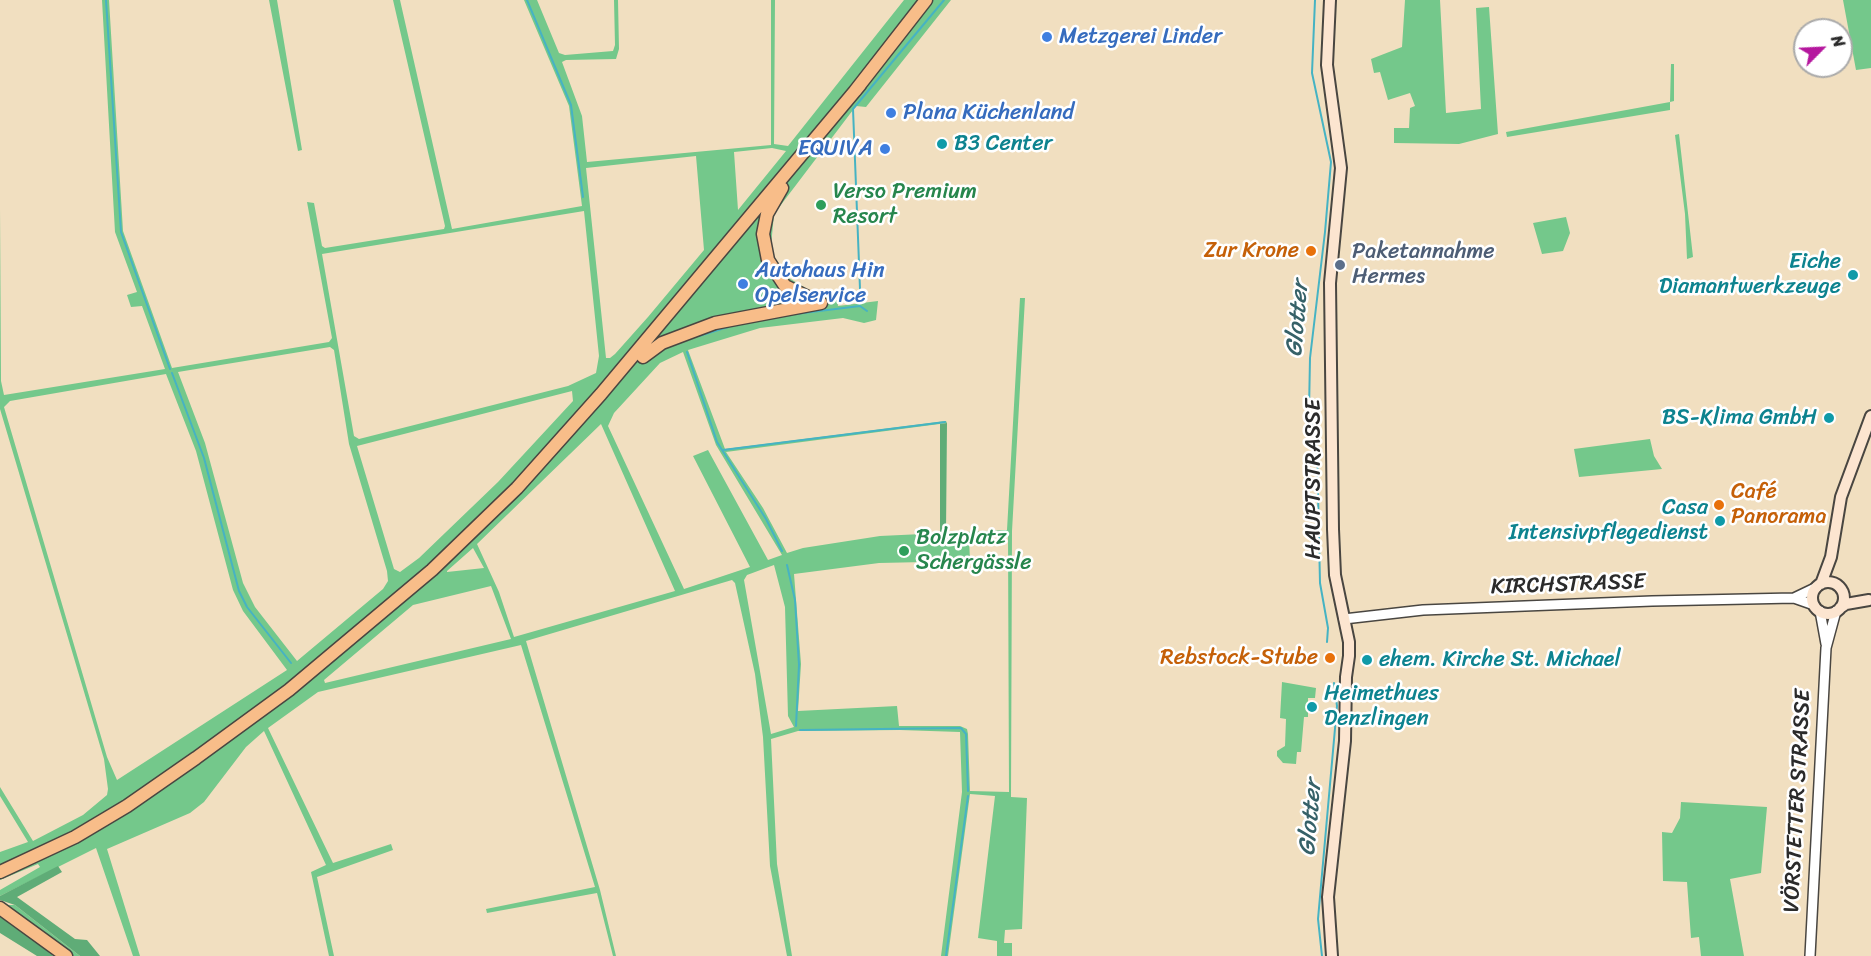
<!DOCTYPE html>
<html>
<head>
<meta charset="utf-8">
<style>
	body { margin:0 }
	#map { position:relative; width:1871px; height:956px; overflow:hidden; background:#f1dfc0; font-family:Sriracha,sans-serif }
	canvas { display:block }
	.north { position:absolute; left:1793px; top:18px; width:60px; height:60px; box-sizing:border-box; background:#fff; border:2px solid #aaa; border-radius:50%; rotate:66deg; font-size:16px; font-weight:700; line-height:24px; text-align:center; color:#2b2b2b }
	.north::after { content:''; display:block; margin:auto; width:21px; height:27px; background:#b5179e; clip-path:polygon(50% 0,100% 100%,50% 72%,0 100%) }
</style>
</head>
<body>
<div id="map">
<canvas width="1871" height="956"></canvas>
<div class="north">N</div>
</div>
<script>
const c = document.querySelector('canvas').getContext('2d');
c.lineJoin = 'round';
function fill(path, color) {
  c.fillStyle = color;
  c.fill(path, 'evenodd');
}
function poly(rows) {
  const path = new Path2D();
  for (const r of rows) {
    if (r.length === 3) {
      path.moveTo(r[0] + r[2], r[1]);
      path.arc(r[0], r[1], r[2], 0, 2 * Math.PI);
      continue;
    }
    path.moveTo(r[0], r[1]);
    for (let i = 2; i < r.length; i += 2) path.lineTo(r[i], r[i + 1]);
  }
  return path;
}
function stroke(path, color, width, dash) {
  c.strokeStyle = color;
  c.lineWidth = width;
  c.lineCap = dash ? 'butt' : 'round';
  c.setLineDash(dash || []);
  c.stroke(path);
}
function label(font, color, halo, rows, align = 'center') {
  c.font = font + ' Sriracha,sans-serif';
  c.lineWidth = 5;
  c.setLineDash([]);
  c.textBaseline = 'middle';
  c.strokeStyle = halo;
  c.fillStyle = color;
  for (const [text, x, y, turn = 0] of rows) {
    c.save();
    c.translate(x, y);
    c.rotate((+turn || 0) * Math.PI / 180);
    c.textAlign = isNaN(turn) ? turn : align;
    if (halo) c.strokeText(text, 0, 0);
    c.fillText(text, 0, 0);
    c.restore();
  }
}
fill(poly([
	[102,0,109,0,123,231,172,368,329,342,332,338,307,202,314,203,322,246,325,248,444,229,445,226,393,0,400,0,452,229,582,206,569,106,524,0,537,0,559,53,565,55,613,51,615,45,614,0,618,0,619,49,616,59,566,60,562,62,582,116,587,162,771,145,771,0,775,0,774,144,788,146,904,0,951,0,866,107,856,106,774,214,771,246,778,268,784,275,812,292,836,292,838,306,878,301,876,320,864,323,843,318,760,328,688,350,725,449,946,421,947,423,726,452,763,508,787,553,803,548,880,536,1007,530,1020,298,1025,298,1012,531,1011,797,1027,798,1022,929,1005,930,1004,943,1012,943,1012,956,997,956,997,941,978,938,995,796,970,794,948,956,941,956,962,792,960,732,900,730,798,731,771,739,777,864,792,956,787,956,770,866,763,737,755,674,735,583,732,580,526,641,600,890,616,956,613,956,597,893,487,913,486,909,595,887,521,645,318,692,268,728,333,863,391,844,393,850,317,877,334,956,329,956,311,872,326,865,264,731,246,747,204,802,190,813,107,849,140,956,133,956,96,848,0,896,0,890,40,867,38,864,0,880,0,852,28,842,0,796,0,787,33,841,83,815,107,795,108,789,104,759,0,409,0,209,1,381,4,395,165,369,142,306,131,307,127,295,137,292,115,232],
	[772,148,786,151,738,210,734,152],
	[696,156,704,250,648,317,615,354,610,358,606,358,586,168],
	[584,211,599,356,596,373,568,386,359,439,354,436,322,254],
	[330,347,334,350,349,444,387,571,388,581,383,589,297,661,255,607,243,583,205,443,178,372],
	[683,352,716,445,782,555,768,560,708,450,693,456,750,567,684,589,608,426,614,413,660,363],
	[166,374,196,451,233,590,243,611,287,670,117,780,107,757,4,407,10,401],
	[572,391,573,401,498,482,419,558,400,572,394,569,357,446],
	[601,424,675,591,514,637,499,592,477,544],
	[1008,535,1009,792,970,791,968,734,967,729,960,726,899,726,897,706,798,711,801,664,794,574,879,563,970,561,969,538],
	[473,548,484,568,447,572,447,571],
	[774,565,785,607,788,716,794,727,771,734,744,580,747,575],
	[491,586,511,639,325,683,324,680,413,605],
	[269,0,277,0,302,150,298,151],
	[1405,0,1440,0,1446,113,1481,109,1476,8,1489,7,1498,134,1459,144,1394,143,1394,128,1409,128,1410,108,1415,106,1410,93,1388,100,1380,72,1374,73,1371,59,1402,47],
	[1843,0,1871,0,1871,68,1856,70],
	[1671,64,1674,64,1674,101,1670,102,1670,110,1507,137,1506,132,1670,102],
	[1679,134,1693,257,1687,259,1685,214,1675,135],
	[1566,217,1570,233,1563,251,1542,254,1533,223],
	[1650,439,1654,456,1662,469,1579,477,1574,449],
	[1282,682,1316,688,1315,698,1308,698,1308,717,1304,717,1301,752,1297,752,1296,764,1283,763,1277,756,1277,751,1285,746,1286,719,1280,718],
	[1681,802,1767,807,1761,873,1730,879,1744,956,1701,956,1699,937,1691,938,1687,882,1663,881,1662,832,1672,833,1680,818],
	[8,905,15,905,80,956,53,956,3,917]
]), '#74c88b');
fill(poly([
	[947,423,946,532,940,533,940,424],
	[58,866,62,872,17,897,75,939,87,940,100,956,80,956,15,905,0,900,0,896],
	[0,915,34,940,53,956,37,956,0,933]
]), '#5fac77');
stroke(poly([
	[106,0,121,232,170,369],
	[527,0,571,105,583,197],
	[1315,0,1312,73,1331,162,1325,232,1310,358,1309,411,1317,448,1320,583,1328,628,1327,642],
	[860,289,853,109,944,0],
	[795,314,860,306,867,311],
	[699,336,728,327],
	[687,352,717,442,766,519,782,551],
	[172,373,204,458,239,591,247,607,291,663],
	[723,450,945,422],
	[787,565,795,600,799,665,796,726],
	[800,730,961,728,966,734,968,791],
	[946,956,968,796],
	[1322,956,1318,919,1337,706,1334,683]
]), '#46b3c3', 2);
const tertiary = poly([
	[1794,598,1817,587],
	[1820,611,1826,644],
	[1344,619,1423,610,1652,601,1794,598,1814,605],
	[1810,956,1826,648,1836,611]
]);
const secondary = poly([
	[1330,0,1327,65,1341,168,1330,283,1333,529,1335,575,1349,642,1349,656,1346,677,1345,741,1328,897,1332,956],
	[1828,598,16],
	[1821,584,1831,557,1841,497,1871,416],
	[1840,608,1846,604,1869,600]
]);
const trunk = poly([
	[855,91,926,0],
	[782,188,767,214,763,234,768,260,785,286,820,303],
	[643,357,662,343,715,323,821,303],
	[0,872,75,837,127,806,196,758,289,690,432,570,517,488,601,394,860,85],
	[0,908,66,956]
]);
stroke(tertiary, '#494641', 12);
stroke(secondary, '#494641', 14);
stroke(trunk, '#494641', 15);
stroke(tertiary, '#fff', 9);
stroke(secondary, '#fce5d0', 10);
stroke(trunk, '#f8bd89', 12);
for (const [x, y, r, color] of [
	[1047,37,6,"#3f7fe0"],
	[891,113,6,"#3f7fe0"],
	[942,144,6,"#0f9aa8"],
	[885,149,6,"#3f7fe0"],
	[821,205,6,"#2e9e5b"],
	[1311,251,6,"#e8710a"],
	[1340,265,6,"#5c6f8a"],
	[1853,275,6,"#0f9aa8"],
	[743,284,6,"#3f7fe0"],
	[1829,418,6,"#0f9aa8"],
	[1719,505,6,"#e8710a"],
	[1720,521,6,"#0f9aa8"],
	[904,551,6,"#2e9e5b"],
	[1330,658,6,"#e8710a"],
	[1367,660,6,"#0f9aa8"],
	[1312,707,6,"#0f9aa8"]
]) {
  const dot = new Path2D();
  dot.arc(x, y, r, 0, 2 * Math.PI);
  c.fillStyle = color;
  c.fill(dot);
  stroke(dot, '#fff', 2);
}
label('22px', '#366cbe', '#fff', [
	["Metzgerei Linder",1059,37],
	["Plana Küchenland",903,113],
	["EQUIVA",873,149,"right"],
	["Autohaus Hin",755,271],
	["Opelservice",755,296]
], 'left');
label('22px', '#0d838f', '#fff', [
	["B3 Center",954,144],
	["Eiche",1841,262,"right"],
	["Diamantwerkzeuge",1841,287,"right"],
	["BS-Klima GmbH",1817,418,"right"],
	["Casa",1708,508,"right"],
	["Intensivpflegedienst",1708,533,"right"],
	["ehem. Kirche St. Michael",1379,660],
	["Heimethues",1324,694],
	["Denzlingen",1324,719]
], 'left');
label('22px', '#27864d', '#fff', [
	["Verso Premium",833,192],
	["Resort",833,217],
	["Bolzplatz",916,538],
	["Schergässle",916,563]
], 'left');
label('22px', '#c56008', '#fff', [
	["Zur Krone",1299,251],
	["Café",1731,492,"left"],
	["Panorama",1731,517,"left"],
	["Rebstock-Stube",1318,658]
], 'right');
label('22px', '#4e5e75', '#fff', [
	["Paketannahme",1352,252],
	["Hermes",1352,277]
], 'left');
label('22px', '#2b2b2b', '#fff', [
	["HAUPTSTRASSE",1314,479,-90],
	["KIRCHSTRASSE",1568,585,-2],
	["VÖRSTETTER STRASSE",1798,801,-87]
]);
label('italic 24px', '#366168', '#fff', [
	["Glotter",1298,319,-85],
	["Glotter",1311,818,-85]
]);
</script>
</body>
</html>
